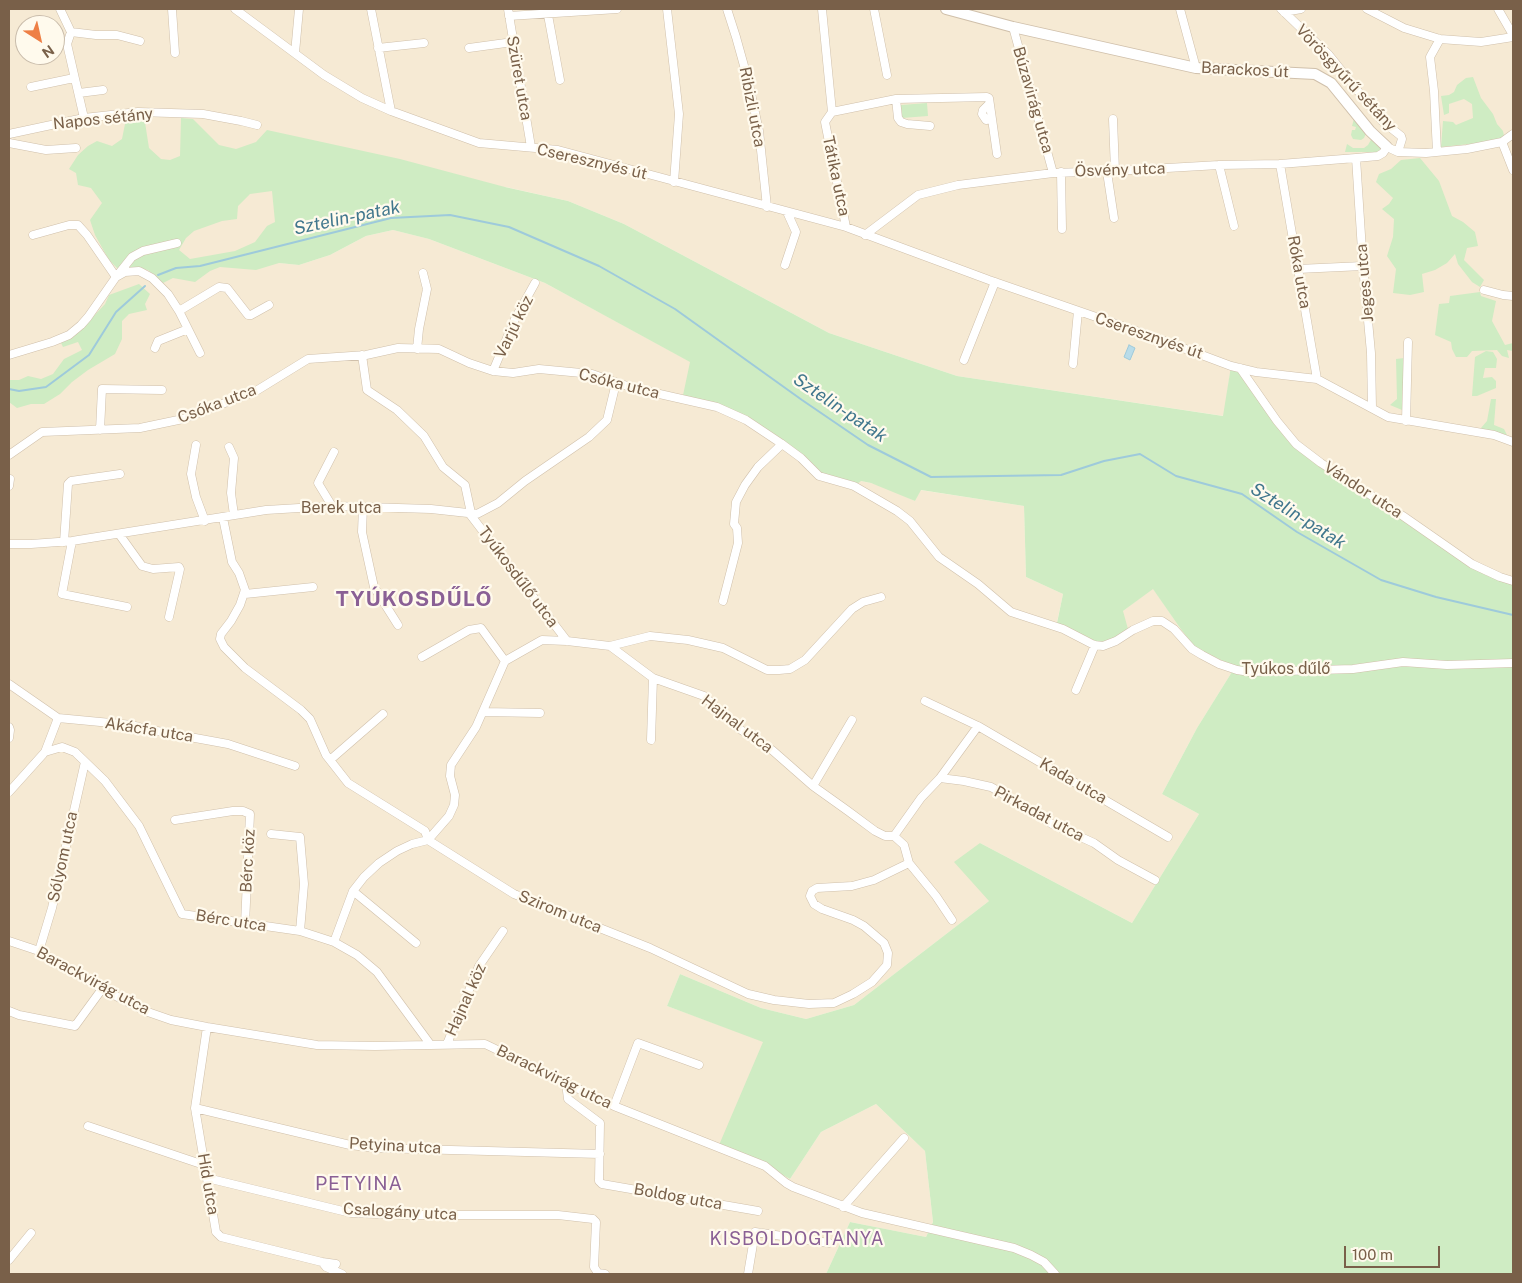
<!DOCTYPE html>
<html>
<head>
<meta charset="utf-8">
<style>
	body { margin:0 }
	#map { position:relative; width:1522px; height:1283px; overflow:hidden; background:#fdf7e6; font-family:"Public Sans",sans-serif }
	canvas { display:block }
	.frame { position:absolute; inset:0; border:10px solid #796049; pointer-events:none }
	.north { position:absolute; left:15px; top:15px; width:50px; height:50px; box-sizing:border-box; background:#fffaed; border:1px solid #c9bcab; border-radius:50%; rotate:145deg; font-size:14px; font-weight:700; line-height:20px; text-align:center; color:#796049 }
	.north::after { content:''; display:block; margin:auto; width:18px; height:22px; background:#ee7f45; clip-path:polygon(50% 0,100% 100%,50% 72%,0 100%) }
	.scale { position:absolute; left:1344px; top:1246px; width:96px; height:22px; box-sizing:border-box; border:2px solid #796049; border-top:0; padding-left:6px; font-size:15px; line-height:18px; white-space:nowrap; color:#796049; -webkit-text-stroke:4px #fffaed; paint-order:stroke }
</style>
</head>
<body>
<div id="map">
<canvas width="1522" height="1283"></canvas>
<div class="frame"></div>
<div class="north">N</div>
<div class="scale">100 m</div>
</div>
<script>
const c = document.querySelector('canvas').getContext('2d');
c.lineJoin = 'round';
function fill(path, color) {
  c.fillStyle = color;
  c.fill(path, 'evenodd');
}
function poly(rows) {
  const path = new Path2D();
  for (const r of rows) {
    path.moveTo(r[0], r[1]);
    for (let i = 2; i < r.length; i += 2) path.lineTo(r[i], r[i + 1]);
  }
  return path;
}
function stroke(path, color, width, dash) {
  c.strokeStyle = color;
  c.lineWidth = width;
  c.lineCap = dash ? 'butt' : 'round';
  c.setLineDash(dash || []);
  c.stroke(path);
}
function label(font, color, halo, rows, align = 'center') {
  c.font = font + ' "Public Sans",sans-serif';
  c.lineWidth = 4.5;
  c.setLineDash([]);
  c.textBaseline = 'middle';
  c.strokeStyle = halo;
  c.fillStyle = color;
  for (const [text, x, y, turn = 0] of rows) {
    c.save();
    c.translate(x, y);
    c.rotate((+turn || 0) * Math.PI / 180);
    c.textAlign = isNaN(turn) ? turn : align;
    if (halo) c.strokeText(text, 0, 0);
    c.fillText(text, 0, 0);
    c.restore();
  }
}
fill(poly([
	[9,9,1513,9,1513,581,1486,571,1296,444,1231,366,1224,416,957,376,829,333,624,224,568,201,506,187,279,263,299,265,330,255,366,236,393,230,429,239,545,283,691,362,717,407,861,481,871,483,885,487,915,501,920,490,1024,506,1026,577,1063,594,1057,622,1123,611,1153,588,1180,628,1235,667,1197,728,1162,794,1199,814,1132,923,980,843,989,901,854,1005,806,1019,761,1008,680,974,667,1006,763,1041,759,1162,790,1179,821,1132,876,1104,925,1151,933,1222,926,1237,850,1222,826,1274,9,1274],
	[25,25,55,25,55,55,25,55]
]), '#f6ead4');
fill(poly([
	[1473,77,1481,98,1493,114,1497,124,1503,131,1504,136,1498,141,1441,147,1443,121,1453,122,1456,125,1473,118,1472,104,1464,99,1449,104,1449,113,1444,115,1441,96,1449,95,1454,92,1457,85,1466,78],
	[927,103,928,116,902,118,901,105],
	[1355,115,1367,131,1364,138,1361,140,1353,139,1351,135,1352,130,1355,130,1356,127,1352,126],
	[144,116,149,148,161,159,170,160,180,156,181,118,193,119,219,145,236,149,256,142,267,130,400,159,505,187,568,201,624,224,829,333,957,376,1223,416,1231,366,1240,368,1296,444,1447,547,1513,581,1513,1274,826,1274,850,1222,926,1237,933,1222,925,1151,876,1104,821,1132,790,1179,759,1162,719,1145,763,1042,667,1006,680,974,761,1008,806,1019,854,1005,989,901,954,862,980,843,1132,923,1199,814,1162,794,1197,728,1235,667,1195,647,1180,628,1153,589,1123,611,1128,629,1112,640,1100,644,1057,623,1063,594,1026,577,1024,506,921,490,915,501,871,483,861,481,854,486,827,479,782,444,717,407,682,400,690,362,545,283,429,239,393,230,366,236,330,255,299,265,279,263,256,270,220,267,210,271,195,282,173,278,163,283,148,270,133,268,117,268,109,260,95,235,90,220,102,203,91,188,78,185,76,173,69,169,78,155,88,146,97,141,112,146,122,139,125,124,128,118],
	[272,191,275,222,267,226,255,242,235,251,190,259,179,250,186,238,194,231,222,221,237,219,238,206,250,194],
	[1372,138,1382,146,1382,150,1380,152,1345,152,1347,144,1353,148,1364,148,1368,145],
	[1420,158,1439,181,1452,216,1463,222,1475,232,1478,246,1467,248,1464,260,1484,280,1480,287,1472,282,1458,264,1455,254,1447,263,1435,270,1422,274,1424,292,1410,295,1393,293,1396,269,1387,256,1393,237,1394,219,1382,209,1389,204,1393,198,1376,182,1379,174,1391,169,1401,160],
	[139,284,150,294,145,304,147,310,129,314,122,321,122,339,115,354,88,370,72,382,60,394,44,404,31,404,17,408,9,402,9,380,19,380,28,376,41,379,53,374,64,359,82,350,78,342,63,347,61,343,79,332,105,304,109,295],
	[1480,292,1481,296,1496,301,1492,321,1505,345,1513,343,1513,351,1507,350,1509,358,1502,356,1497,350,1472,351,1467,357,1456,357,1452,349,1451,342,1435,335,1439,304,1449,303,1450,296],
	[1486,351,1493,352,1497,359,1496,368,1485,368,1483,378,1492,377,1496,381,1496,388,1477,396,1472,396,1475,357],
	[1404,358,1402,410,1390,405,1397,399,1396,359],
	[1491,399,1496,399,1494,425,1504,429,1507,435,1482,430,1481,428,1487,421]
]), '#cfecc3');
const water = poly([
	[1129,345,1135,348,1130,360,1124,357,1129,345]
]);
fill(water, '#b9dce9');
stroke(water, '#9ecadb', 1);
stroke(poly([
	[158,275,176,268,200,266,391,218,450,215,509,227,599,266,675,309,802,400,868,445,931,477,1061,475,1104,461,1140,454,1176,476,1242,494,1297,532,1381,580,1436,597,1513,615],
	[9,389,19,391,46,387,89,355,116,312,145,286]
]), '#9ecadb', 2);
const minor = poly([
	[60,9,71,32,67,44,84,118],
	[172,9,175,53],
	[235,9,324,75,362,98,391,111,479,143,558,150,846,227,989,280,1151,336,1231,366,1256,372,1317,379,1388,417,1494,435,1513,442],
	[371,9,391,111],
	[508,9,531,147],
	[667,9,679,114,674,182],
	[727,9,736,37,748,80,759,131,767,207],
	[822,9,832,112,825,122,846,227],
	[874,9,887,75],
	[1180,9,1196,68],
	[1281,9,1329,55,1382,121,1401,136,1402,139,1398,152],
	[1367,9,1404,28,1440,39,1481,42,1513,37],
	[1498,9,1513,35],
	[1284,12,1301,9],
	[548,15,560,80],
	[509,16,617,9],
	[1013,27,1053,173],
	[71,32,96,35,117,35,140,41],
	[378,48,424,43],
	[469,48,513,42],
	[295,53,299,9],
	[31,87,74,78],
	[79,93,103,90],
	[896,99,898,118,901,122,907,124,930,126],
	[989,104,983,110,982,114,986,120,992,119],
	[832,112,896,99,987,97,989,98,997,154],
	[1113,119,1115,171],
	[9,134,84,118,138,112,203,114,241,121,257,125],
	[1502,142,1513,170],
	[9,143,46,150,76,148],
	[1437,152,1434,91,1430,57,1440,39],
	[1356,158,1363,266,1371,353,1372,408],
	[1280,164,1317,379],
	[1219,165,1234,226],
	[1061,172,1062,229],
	[1107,172,1114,218],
	[33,235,69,225,78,225,87,235,116,277,132,257,143,251,177,243],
	[865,235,918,195,958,185,1053,173,1115,171,1219,165,1280,164,1356,158,1378,156,1383,153,1387,147,1398,152,1426,153,1467,149,1502,142,1513,134],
	[785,265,796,232,787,212],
	[1298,269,1363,266],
	[1484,290,1503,295,1513,296],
	[179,311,200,353],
	[155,348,158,341,188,329],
	[417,349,419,329,427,289,423,273],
	[9,355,52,342,69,335,81,325,88,317,116,277,125,272,139,271,152,278,168,294,179,311,219,287,227,288,248,315,251,315,269,305],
	[362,355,367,390,397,410,424,436,443,467,465,485,471,513],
	[964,360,995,282],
	[1073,364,1078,311],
	[1240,368,1277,421,1296,444,1321,463,1403,516,1472,564,1500,577,1513,581],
	[493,371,515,319,535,283],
	[1406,421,1408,342],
	[100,430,102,389,162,390],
	[196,445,191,474,196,497,205,521],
	[229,447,234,458,231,493,234,515],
	[9,455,42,432,140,428,183,419,256,391,308,359,366,355,398,348,439,349,469,363,493,371,513,373,539,369,592,374,633,388,717,407,746,420,782,444,801,458,819,476,854,486,897,511,910,521,939,557,978,584,1011,612,1063,629,1094,645,1103,646,1116,641,1133,630,1153,621,1162,621,1174,629,1192,649,1202,655,1219,664,1237,670,1250,672,1353,669,1403,662,1447,665,1513,663],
	[9,486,10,479],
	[332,506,318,483,334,452],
	[363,507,362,532,374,587,398,625],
	[469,513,567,641],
	[223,518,232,562,239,573,245,590,240,605,231,621,221,634,220,639,224,647,245,668,301,710,310,719,326,755,348,783,425,831,428,840,514,894,650,948,748,994,774,1000,809,1004,834,1003,853,994,872,982,887,965,888,953,884,943,864,926,853,920,822,909,814,904,810,896,812,891,817,888,852,886,874,880,909,863],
	[119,534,142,566,153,569,179,567,180,569,169,617],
	[72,541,62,594,127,607],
	[64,542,68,484,71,481,120,474],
	[9,544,31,544,72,541,266,510,332,506,431,509,477,514,498,503,525,481,589,437,607,420,616,383],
	[245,594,313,587],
	[723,601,738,543,737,528,734,524,736,502,745,485,758,467,782,444],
	[610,646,650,636,688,640,723,648,767,670,779,670,790,669,805,660,852,609,863,602,881,597],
	[422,657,469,630,481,628,505,661],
	[9,684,58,718,132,725,146,729,228,744,295,766],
	[1076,690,1095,645],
	[925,701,978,726,1168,837],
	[483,712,540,713],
	[9,727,10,730,9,738],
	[651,740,653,678],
	[45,752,58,718],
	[330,760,383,714],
	[940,778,978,726],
	[813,786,852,720],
	[9,792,45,752,62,747,75,752,105,781,139,826,182,914,300,931,334,942,357,955,377,972,430,1044],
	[175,820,233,811,243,811,250,814,245,924],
	[271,834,300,837,304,884,300,931],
	[894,836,921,798,940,778,964,781,991,787,1000,792,1052,824,1094,843,1118,860,1155,880],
	[894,836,904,845,909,863,936,896,952,920],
	[428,840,449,816,454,805,455,795,450,776,451,765,476,727,505,661,542,640,567,641,610,646,653,678,704,696,738,728,772,750,813,786,848,811,875,831,885,836,894,836],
	[353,891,416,943],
	[9,941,39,951,102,989,145,1011,171,1020,207,1027,317,1045,375,1046,485,1044,614,1106,765,1166,786,1183,793,1187,862,1213,1014,1248,1031,1255,1044,1262,1055,1274],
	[334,942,353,891,364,877,379,863,397,851,412,844,428,840],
	[39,951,52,908,85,762],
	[9,1011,19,1015,75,1026,102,989],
	[207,1027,195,1108,216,1232,221,1237,322,1262,326,1267,342,1274],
	[447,1044,479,966,503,931],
	[566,1083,568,1099,600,1123,599,1181,602,1184,758,1211],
	[614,1106,638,1043,699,1065],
	[195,1108,350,1145,376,1148,600,1154],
	[88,1126,204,1165],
	[207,1178,351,1213,407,1215,558,1215,593,1219,596,1222,594,1267,598,1273,605,1274],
	[843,1207,904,1138],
	[9,1260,31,1233],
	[322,1262,336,1264],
	[748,1274,755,1232,829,1243]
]);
const tertiary = poly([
	[946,9,1013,27,1196,68,1315,74,1331,83,1370,131,1387,147]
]);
stroke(minor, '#d0c0ab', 9);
stroke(tertiary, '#d0c0ab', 12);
stroke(minor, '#fff', 8);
stroke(tertiary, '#fff', 10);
label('16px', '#796049', '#fffaed', [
	["Barackos út",1245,70,3],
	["Szüret utca",519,78,80],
	["Vörösgyűrű sétány",1346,78,47],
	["Búzavirág utca",1033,100,74],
	["Ribizli utca",752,107,79],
	["Napos sétány",103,119,-6],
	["Cseresznyés út",592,162,13],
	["Ösvény utca",1120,170,-2],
	["Tátika utca",836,176,78],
	["Róka utca",1299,272,80],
	["Jeges utca",1365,283,-95],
	["Varjú köz",514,327,-64],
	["Cseresznyés út",1149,336,19],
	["Csóka utca",619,384,14],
	["Csóka utca",217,404,-21],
	["Vándor utca",1363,490,33],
	["Berek utca",341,508],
	["Tyúkosdűlő utca",518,577,53],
	["Tyúkos dűlő",1286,669],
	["Hajnal utca",737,724,37],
	["Akácfa utca",149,730,9],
	["Kada utca",1073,781,30],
	["Pirkadat utca",1039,814,28],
	["Sólyom utca",63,857,-78],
	["Bérc köz",248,861,-87],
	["Szirom utca",560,912,22],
	["Bérc utca",231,921,9],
	["Barackvirág utca",93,981,28],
	["Hajnal köz",466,1000,-66],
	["Barackvirág utca",554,1077,26],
	["Petyina utca",395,1146,3],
	["Híd utca",208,1184,80],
	["Boldog utca",678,1197,10],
	["Csalogány utca",400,1212,3]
]);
label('italic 18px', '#41778d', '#fffaed', [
	["Sztelin-patak",347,218,-12],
	["Sztelin-patak",840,408,34],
	["Sztelin-patak",1298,516,32]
]);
c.letterSpacing = '1px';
label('18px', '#8a6095', '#fffaed', [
	["KISBOLDOGTANYA",797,1239]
]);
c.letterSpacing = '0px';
c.letterSpacing = '1px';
label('19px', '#8a6095', '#fffaed', [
	["PETYINA",359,1184]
]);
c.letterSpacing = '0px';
c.letterSpacing = '1px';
label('bold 21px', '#8a6095', '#fffaed', [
	["TYÚKOSDŰLŐ",414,600]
]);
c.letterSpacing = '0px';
</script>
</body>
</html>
